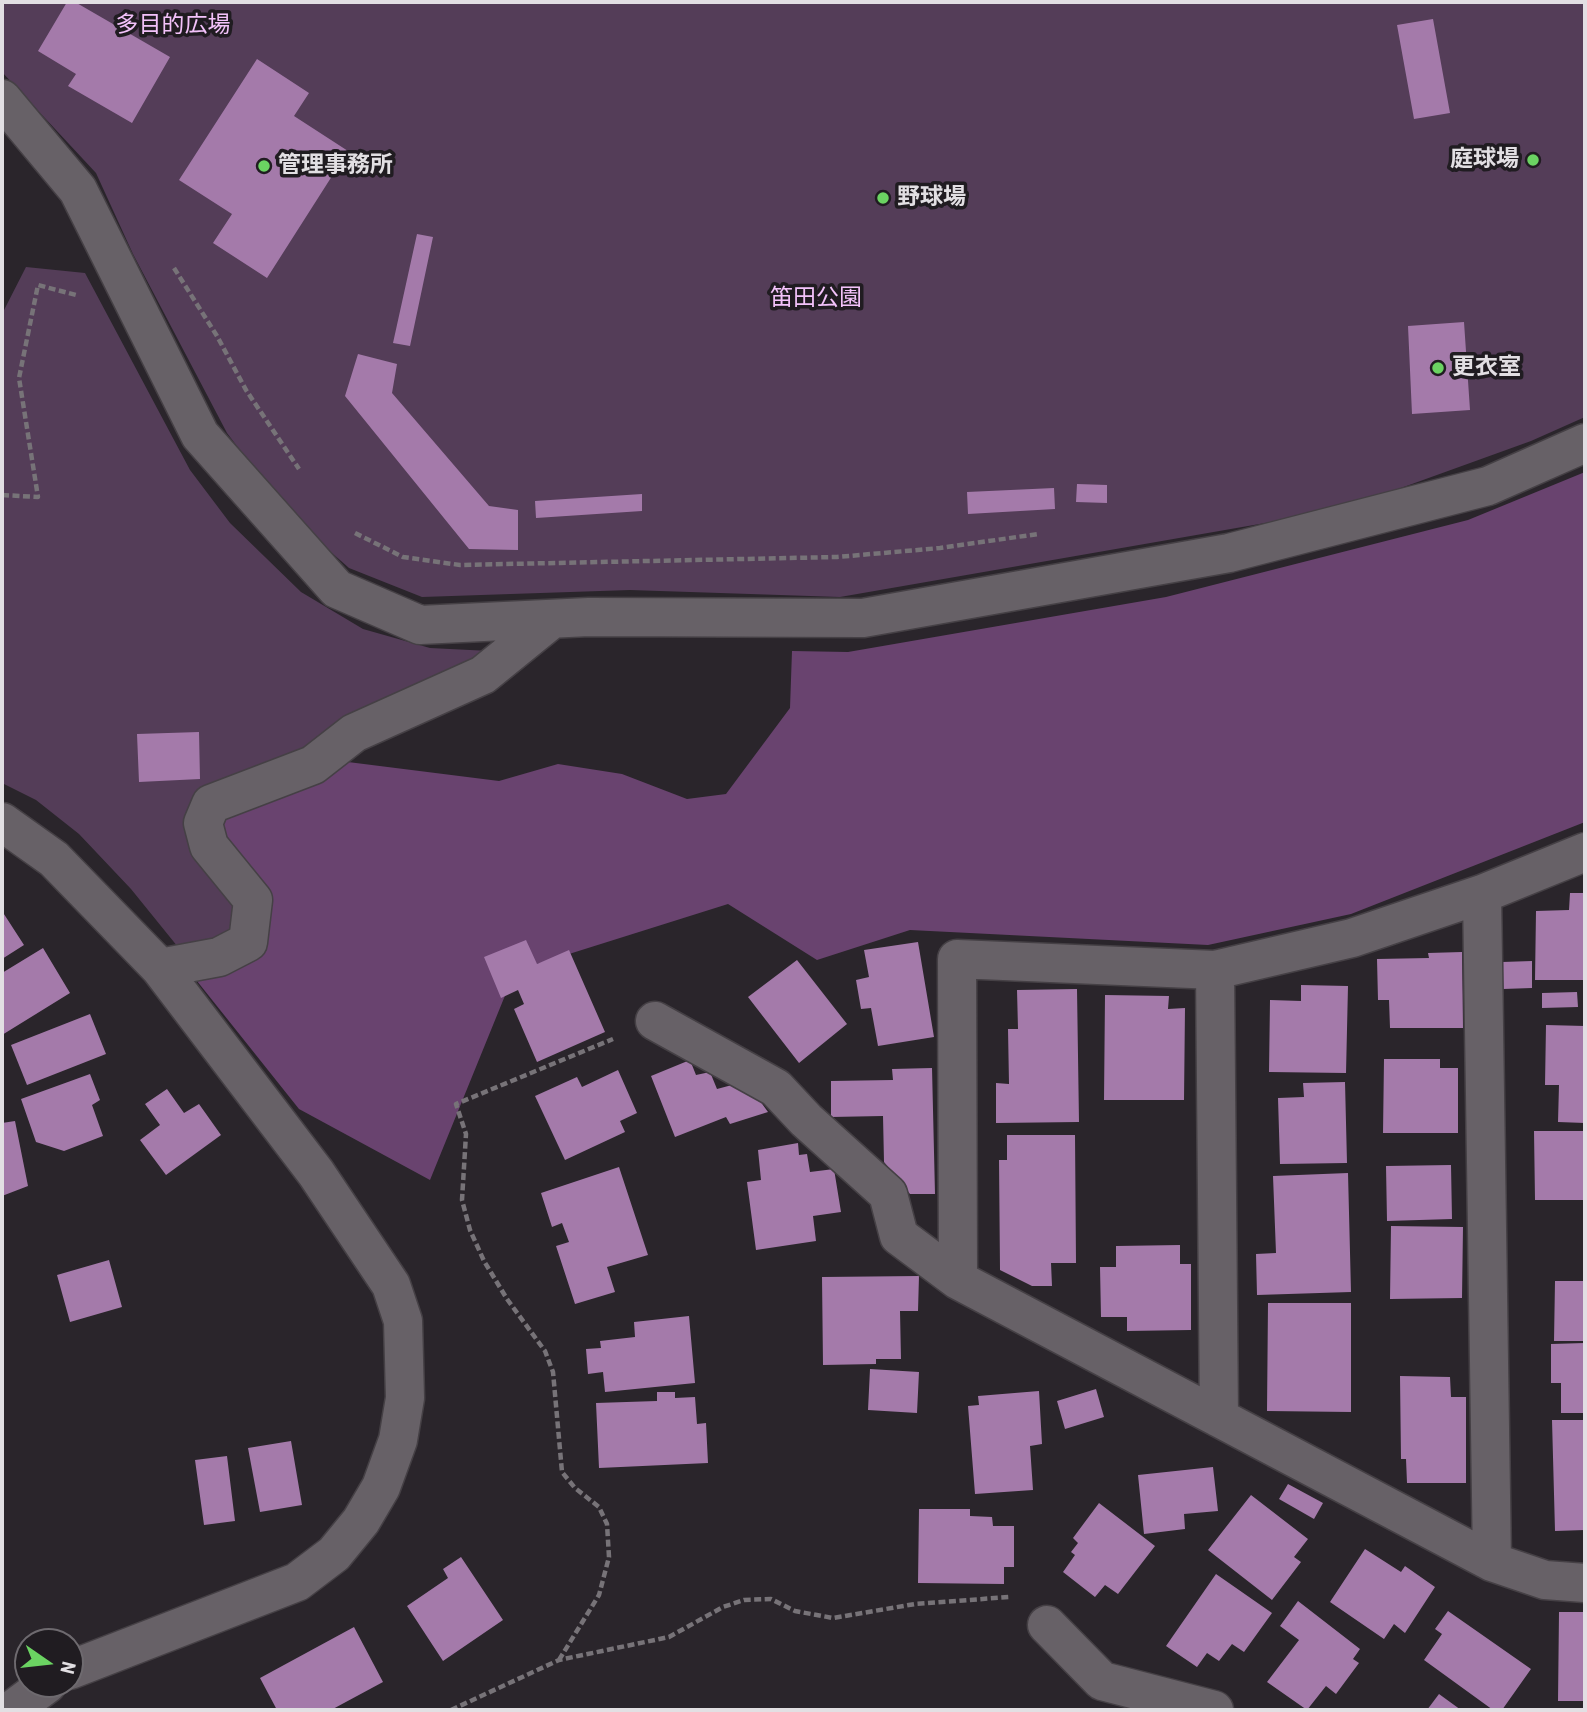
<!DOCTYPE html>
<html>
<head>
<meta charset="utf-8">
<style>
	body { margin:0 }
	#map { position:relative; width:1587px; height:1712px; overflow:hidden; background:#2a252b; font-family:"Roboto Condensed",sans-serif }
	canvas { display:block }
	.frame { position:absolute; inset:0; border:4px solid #e2dfe3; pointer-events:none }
	.north { position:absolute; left:14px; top:1628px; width:70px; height:70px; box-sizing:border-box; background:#201c21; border:2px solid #6e6a6f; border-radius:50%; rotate:104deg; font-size:19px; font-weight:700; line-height:28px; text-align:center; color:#e2dfe3 }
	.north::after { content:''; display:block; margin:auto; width:24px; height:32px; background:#6bd362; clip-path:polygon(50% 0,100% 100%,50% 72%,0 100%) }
</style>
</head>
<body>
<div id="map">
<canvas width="1587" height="1712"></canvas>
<div class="frame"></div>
<div class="north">N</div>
</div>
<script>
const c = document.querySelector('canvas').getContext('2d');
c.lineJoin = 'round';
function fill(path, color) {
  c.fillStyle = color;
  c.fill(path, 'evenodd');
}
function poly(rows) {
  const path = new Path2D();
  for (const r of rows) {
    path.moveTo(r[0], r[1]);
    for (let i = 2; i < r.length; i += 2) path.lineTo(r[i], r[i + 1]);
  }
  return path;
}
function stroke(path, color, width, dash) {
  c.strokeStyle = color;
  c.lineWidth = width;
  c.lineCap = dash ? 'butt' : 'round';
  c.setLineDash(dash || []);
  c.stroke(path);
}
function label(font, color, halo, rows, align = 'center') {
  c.font = font + ' "Roboto Condensed","Noto Sans JP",sans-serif';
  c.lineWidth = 7;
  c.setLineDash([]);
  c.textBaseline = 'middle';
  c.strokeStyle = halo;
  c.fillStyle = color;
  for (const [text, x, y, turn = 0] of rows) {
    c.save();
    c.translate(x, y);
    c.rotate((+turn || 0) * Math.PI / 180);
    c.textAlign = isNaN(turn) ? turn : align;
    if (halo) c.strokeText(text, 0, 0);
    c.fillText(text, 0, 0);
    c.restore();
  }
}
fill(poly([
	[2,2,1585,2,1585,417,1531,441,1340,510,840,597,630,590,422,597,349,568,289,515,227,433,133,254,96,173,2,72],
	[26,267,85,273,190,470,230,523,301,592,363,629,430,648,490,651,365,710,240,913,238,930,182,952,131,889,79,834,36,800,2,783,2,314]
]), '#543d58');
fill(poly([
	[1585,472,1585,822,1351,914,1208,945,910,930,817,960,728,904,515,971,430,1180,299,1109,189,971,243,959,218,820,340,761,499,781,558,764,622,774,687,799,726,794,790,708,792,651,848,652,1166,597,1468,520]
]), '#69436f');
fill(poly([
	[67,2,75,2,170,57,132,123,68,86,76,74,38,51],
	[1433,19,1450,113,1414,119,1397,25],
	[257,59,309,93,294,116,348,151,267,278,213,243,232,214,179,180],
	[417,234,433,237,410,346,393,343],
	[1464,322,1470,410,1412,414,1408,326],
	[358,354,397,364,392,393,489,506,518,510,518,550,469,549,345,396],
	[1077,484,1107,485,1107,503,1076,502],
	[1054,488,1055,509,968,514,967,492],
	[642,494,642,511,536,518,535,501],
	[199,732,200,779,139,782,137,734],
	[1570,893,1585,893,1585,980,1535,980,1536,911,1569,910],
	[2,911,24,945,2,959],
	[526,940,537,964,569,950,605,1032,537,1062,514,1009,524,1004,518,990,501,998,484,957],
	[918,942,934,1037,878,1046,871,1008,861,1009,856,980,869,977,864,950],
	[43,948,70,993,2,1035,2,973],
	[1462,952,1463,1028,1390,1028,1389,1000,1378,1000,1377,959,1429,958,1428,953],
	[797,960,847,1024,799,1063,748,997],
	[1532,961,1532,988,1503,989,1502,962],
	[1301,985,1348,986,1346,1073,1269,1072,1270,1000,1301,1001],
	[1077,989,1079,1122,996,1123,996,1083,1009,1084,1008,1029,1018,1029,1017,990],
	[1577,992,1578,1007,1542,1008,1542,993],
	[1105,995,1169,996,1168,1009,1185,1008,1184,1100,1104,1100],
	[90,1014,106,1054,27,1085,11,1045],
	[1546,1025,1585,1026,1585,1123,1558,1122,1559,1085,1545,1085],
	[1384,1059,1440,1059,1440,1068,1458,1068,1458,1133,1383,1133],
	[690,1060,696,1075,710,1072,717,1089,732,1085,760,1101,768,1112,730,1124,726,1117,675,1137,651,1076],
	[932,1068,935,1194,910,1194,884,1162,883,1116,831,1117,831,1081,893,1080,892,1069],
	[618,1070,637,1113,620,1121,625,1132,565,1160,535,1096,577,1077,582,1087],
	[90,1074,100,1100,92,1105,103,1136,64,1151,36,1142,21,1099],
	[1345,1082,1347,1163,1280,1164,1278,1098,1304,1097,1303,1083],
	[167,1089,184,1113,199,1104,221,1135,166,1175,140,1140,160,1125,145,1104],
	[15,1121,28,1186,2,1196,2,1123],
	[1534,1131,1585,1131,1585,1200,1535,1200],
	[1007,1135,1075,1135,1076,1263,1051,1263,1052,1286,1032,1286,1000,1270,999,1160,1007,1160],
	[798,1143,799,1155,807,1154,810,1172,834,1169,841,1212,813,1216,816,1241,756,1250,747,1182,761,1180,758,1150],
	[1451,1165,1452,1219,1387,1221,1386,1166],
	[619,1167,648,1255,607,1267,615,1292,575,1304,556,1246,569,1242,562,1223,552,1227,541,1193],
	[1348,1173,1351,1292,1257,1295,1256,1254,1276,1253,1273,1176],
	[1391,1226,1463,1227,1462,1298,1390,1299],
	[1180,1245,1180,1264,1191,1264,1191,1330,1127,1331,1127,1317,1101,1317,1100,1267,1116,1267,1116,1246],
	[109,1260,122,1307,70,1322,57,1275],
	[919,1276,918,1311,900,1311,901,1359,876,1359,876,1364,823,1365,822,1277],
	[1555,1281,1585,1281,1585,1341,1554,1341],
	[1268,1303,1351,1303,1351,1412,1267,1411],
	[689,1316,695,1383,605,1392,603,1372,588,1374,586,1349,601,1348,600,1341,635,1337,634,1322],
	[1585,1343,1585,1413,1561,1413,1561,1383,1551,1383,1551,1344],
	[870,1369,919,1372,917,1413,868,1410],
	[1400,1376,1450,1377,1451,1397,1466,1397,1466,1483,1407,1483,1406,1459,1401,1459],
	[1096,1389,1104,1417,1065,1429,1057,1401],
	[1039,1391,1042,1444,1030,1446,1033,1490,975,1494,968,1406,979,1405,978,1396],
	[657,1392,675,1392,675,1398,695,1397,697,1424,706,1423,708,1463,599,1468,596,1403,657,1401],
	[1552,1420,1585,1420,1585,1530,1555,1531],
	[291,1441,302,1505,260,1512,248,1448],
	[227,1456,235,1521,204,1525,195,1460],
	[1213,1467,1218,1511,1184,1514,1185,1529,1144,1534,1138,1475],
	[1288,1484,1323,1503,1314,1519,1279,1499],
	[1251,1495,1308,1539,1294,1557,1301,1562,1272,1600,1208,1550],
	[1099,1503,1155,1546,1118,1594,1105,1585,1095,1597,1063,1572,1075,1555,1071,1552,1078,1543,1073,1538],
	[919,1509,970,1509,970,1516,992,1517,993,1526,1014,1526,1014,1567,1004,1567,1004,1584,918,1583],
	[1365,1549,1401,1572,1405,1566,1435,1587,1405,1633,1394,1624,1384,1639,1330,1602],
	[461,1557,503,1620,443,1661,407,1606,448,1578,443,1569],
	[1216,1574,1272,1613,1244,1652,1232,1644,1219,1661,1207,1653,1197,1667,1166,1646],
	[1298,1601,1360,1649,1353,1659,1359,1663,1336,1694,1326,1686,1307,1710,1267,1682,1299,1640,1280,1626],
	[1448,1611,1531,1669,1502,1710,1493,1710,1424,1660,1442,1634,1435,1629],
	[1559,1612,1585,1612,1585,1701,1558,1701],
	[354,1627,383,1682,331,1710,277,1710,260,1678],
	[1439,1694,1461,1710,1427,1710]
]), '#a47aaa');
const minor = poly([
	[2,99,78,190,200,435,337,589,420,625,589,617,863,618,1229,553,1488,486,1585,443],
	[2,822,54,859,160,968,316,1173,391,1285,403,1321,405,1398,398,1440,381,1487,361,1521,334,1554,297,1582,70,1670],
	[1482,894,1492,1562],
	[160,968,219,957,248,942,253,900,209,846,203,823,211,804,313,765,354,733,483,675,552,619],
	[1215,970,1219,1418],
	[655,1021,776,1088,806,1120,888,1194,899,1236,958,1280,1492,1562,1545,1580,1585,1583],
	[958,1280,957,959,1215,970,1352,938,1482,894,1585,852],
	[1047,1625,1102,1681,1214,1710],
	[12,1710,47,1684]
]);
stroke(minor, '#454045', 41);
stroke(poly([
	[174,268,217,336,246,390,299,469],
	[2,495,38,497,19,378,38,285,76,295],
	[355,533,403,557,460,565,837,557,940,548,1038,534],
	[559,1660,599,1595,609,1557,607,1524,599,1507,575,1488,562,1472,553,1372,545,1351,507,1299,484,1261,470,1230,462,1200,466,1134,456,1104,613,1039],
	[451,1710,559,1660,669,1637,723,1607,744,1600,771,1599,795,1611,833,1618,915,1604,1009,1597]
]), '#777378', 4.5, [7, 3.5]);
stroke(minor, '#676167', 38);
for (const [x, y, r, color] of [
	[1533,160,7,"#6bd362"],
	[264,166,7,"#6bd362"],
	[883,198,7,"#6bd362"],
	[1438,368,7,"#6bd362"]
]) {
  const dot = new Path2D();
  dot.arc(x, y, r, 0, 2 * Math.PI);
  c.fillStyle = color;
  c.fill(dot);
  stroke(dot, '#201c21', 2.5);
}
label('23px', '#f3c2fa', '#201c21', [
	["多目的広場",173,26],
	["笛田公園",816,299]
]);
label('bold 23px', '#e2dfe3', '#201c21', [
	["庭球場",1519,160,"right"],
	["管理事務所",278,166],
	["野球場",897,198],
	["更衣室",1452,368]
], 'left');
</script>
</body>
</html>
